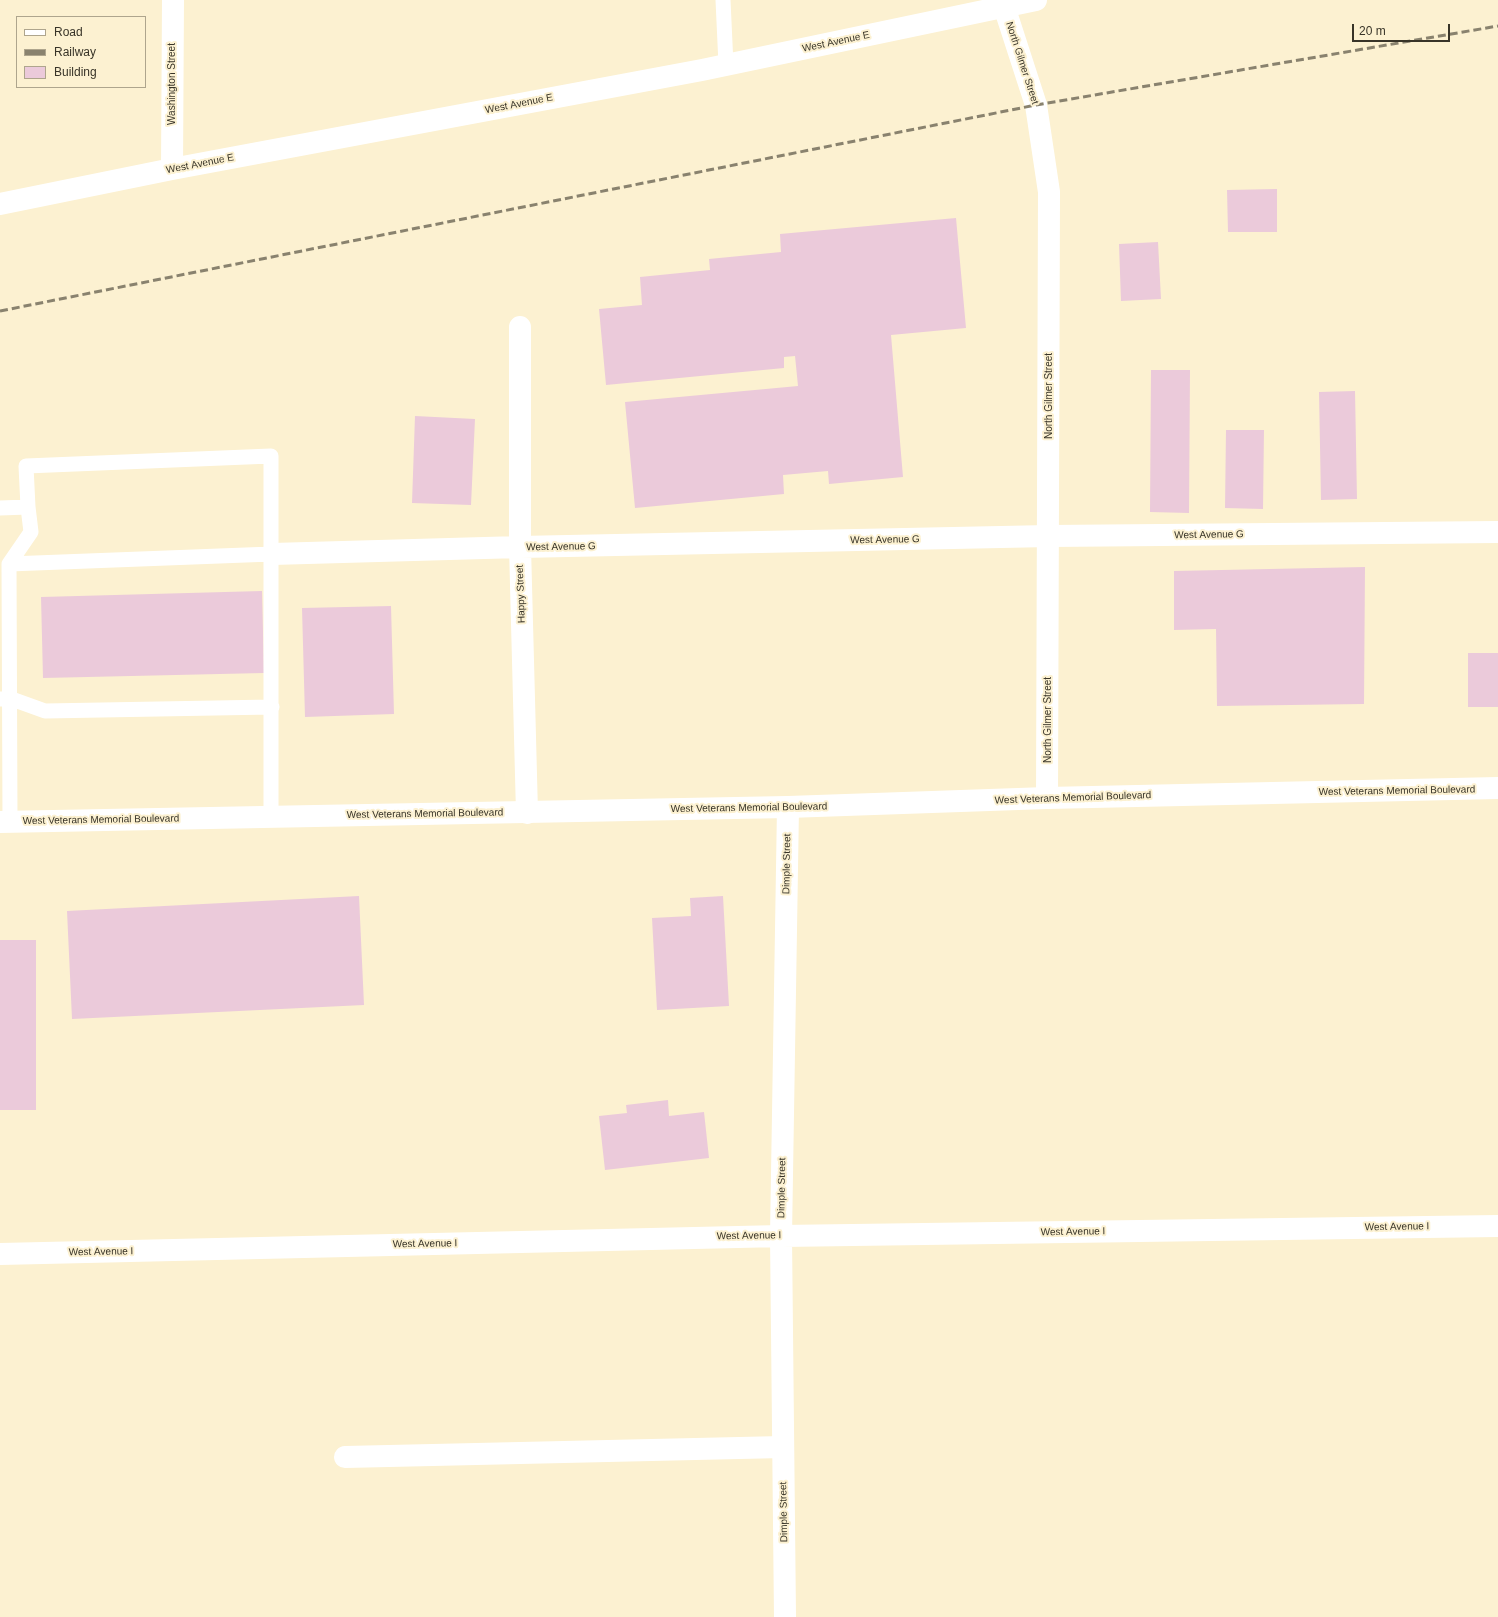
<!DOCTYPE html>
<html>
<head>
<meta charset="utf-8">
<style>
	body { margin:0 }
	#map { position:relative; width:1498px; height:1617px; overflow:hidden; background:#fcf1d1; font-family:Helvetica,sans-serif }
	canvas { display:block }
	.legend { position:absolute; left:16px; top:16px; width:130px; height:72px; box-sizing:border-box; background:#fcf1d1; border:1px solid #aea58d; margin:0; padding:5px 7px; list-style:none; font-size:12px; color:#383428 }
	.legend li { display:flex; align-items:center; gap:8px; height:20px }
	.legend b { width:20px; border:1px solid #aea58d }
	.scale { position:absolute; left:1352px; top:24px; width:98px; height:18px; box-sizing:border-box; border:2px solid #383428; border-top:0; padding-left:5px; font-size:12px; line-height:14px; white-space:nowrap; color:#383428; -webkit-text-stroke:3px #fcf1d1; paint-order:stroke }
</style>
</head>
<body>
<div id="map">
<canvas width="1498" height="1617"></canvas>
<ul class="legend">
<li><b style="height:5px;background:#fff"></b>Road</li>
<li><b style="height:5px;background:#89826e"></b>Railway</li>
<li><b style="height:11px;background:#ebcada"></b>Building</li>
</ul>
<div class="scale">20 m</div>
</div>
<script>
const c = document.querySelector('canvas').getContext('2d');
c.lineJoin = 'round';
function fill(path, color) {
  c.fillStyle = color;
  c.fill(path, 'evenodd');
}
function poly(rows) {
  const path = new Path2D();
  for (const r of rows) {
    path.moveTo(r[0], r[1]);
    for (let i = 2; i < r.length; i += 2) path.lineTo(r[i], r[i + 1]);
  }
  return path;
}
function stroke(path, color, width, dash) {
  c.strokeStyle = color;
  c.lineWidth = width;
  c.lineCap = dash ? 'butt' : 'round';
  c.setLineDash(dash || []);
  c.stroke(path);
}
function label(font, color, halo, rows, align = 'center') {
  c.font = font + ' Helvetica,sans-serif';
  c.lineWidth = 4;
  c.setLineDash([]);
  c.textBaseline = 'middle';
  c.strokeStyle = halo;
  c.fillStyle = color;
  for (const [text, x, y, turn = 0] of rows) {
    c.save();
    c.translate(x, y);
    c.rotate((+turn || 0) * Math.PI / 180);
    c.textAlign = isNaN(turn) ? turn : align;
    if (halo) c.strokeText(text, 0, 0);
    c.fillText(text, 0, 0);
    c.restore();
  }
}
fill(poly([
	[1277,189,1277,232,1228,232,1227,190],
	[956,218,966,328,891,335,903,477,829,484,828,471,783,475,784,494,635,508,625,402,798,386,795,356,784,357,784,368,606,385,599,309,642,305,640,277,710,270,709,259,781,252,780,234],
	[1158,242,1161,299,1121,301,1119,244],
	[1151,370,1190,370,1189,513,1150,512],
	[1355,391,1357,499,1321,500,1319,392],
	[415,416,475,419,471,505,412,503],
	[1226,430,1264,430,1263,509,1225,508],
	[1365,567,1364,704,1217,706,1216,629,1174,630,1174,571],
	[262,591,264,673,43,678,41,597],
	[391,606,394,714,305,717,302,608],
	[1468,653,1498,653,1498,707,1468,707],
	[359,896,364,1005,72,1019,67,911],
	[723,896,729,1006,657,1010,652,918,691,916,690,898],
	[0,940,36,940,36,1110,0,1110],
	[668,1100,669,1116,704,1112,709,1158,605,1170,599,1116,627,1113,626,1105]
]), '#ebcada');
stroke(poly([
	[723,0,726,65],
	[0,508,28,507],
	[9,564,272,554],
	[1,699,9,698,45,711,272,707],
	[10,821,9,564,31,532,28,507,26,466,271,456,271,817]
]), '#fff', 15);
stroke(poly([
	[172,169,173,0],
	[0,204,172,169,702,70,1036,0],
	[520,327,520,547,527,813],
	[272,554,520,547,1049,536,1498,532],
	[0,1254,781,1236,1498,1226],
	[345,1457,783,1447],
	[785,1617,781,1236,788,807]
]), '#fff', 22);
stroke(poly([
	[1002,0,1036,105,1049,192,1047,798]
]), '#fff', 22);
stroke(poly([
	[0,822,788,807,1047,798,1498,788]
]), '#fff', 22);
stroke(poly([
	[0,311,1036,105,1498,26]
]), '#89826e', 3, [8, 4]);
label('10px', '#383428', '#fcf1d1', [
	["West Avenue E",836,42,-12],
	["North Gilmer Street",1022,63,72],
	["Washington Street",172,84,-90],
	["West Avenue E",519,104,-11],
	["West Avenue E",200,164,-11],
	["North Gilmer Street",1049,396,-90],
	["West Avenue G",1209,535,-1],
	["West Avenue G",885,540,-1],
	["West Avenue G",561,547,-1],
	["Happy Street",521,594,-92],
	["North Gilmer Street",1048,720,-90],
	["West Veterans Memorial Boulevard",1397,791,-1],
	["West Veterans Memorial Boulevard",1073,798,-2],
	["West Veterans Memorial Boulevard",749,808,-1],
	["West Veterans Memorial Boulevard",425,814,-1],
	["West Veterans Memorial Boulevard",101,820,-1],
	["Dimple Street",787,864,-89],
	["Dimple Street",782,1188,-89],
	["West Avenue I",1397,1227,-1],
	["West Avenue I",1073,1232,-1],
	["West Avenue I",749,1236,-1],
	["West Avenue I",425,1244,-1],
	["West Avenue I",101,1252,-1],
	["Dimple Street",784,1512,-91]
]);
</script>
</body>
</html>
